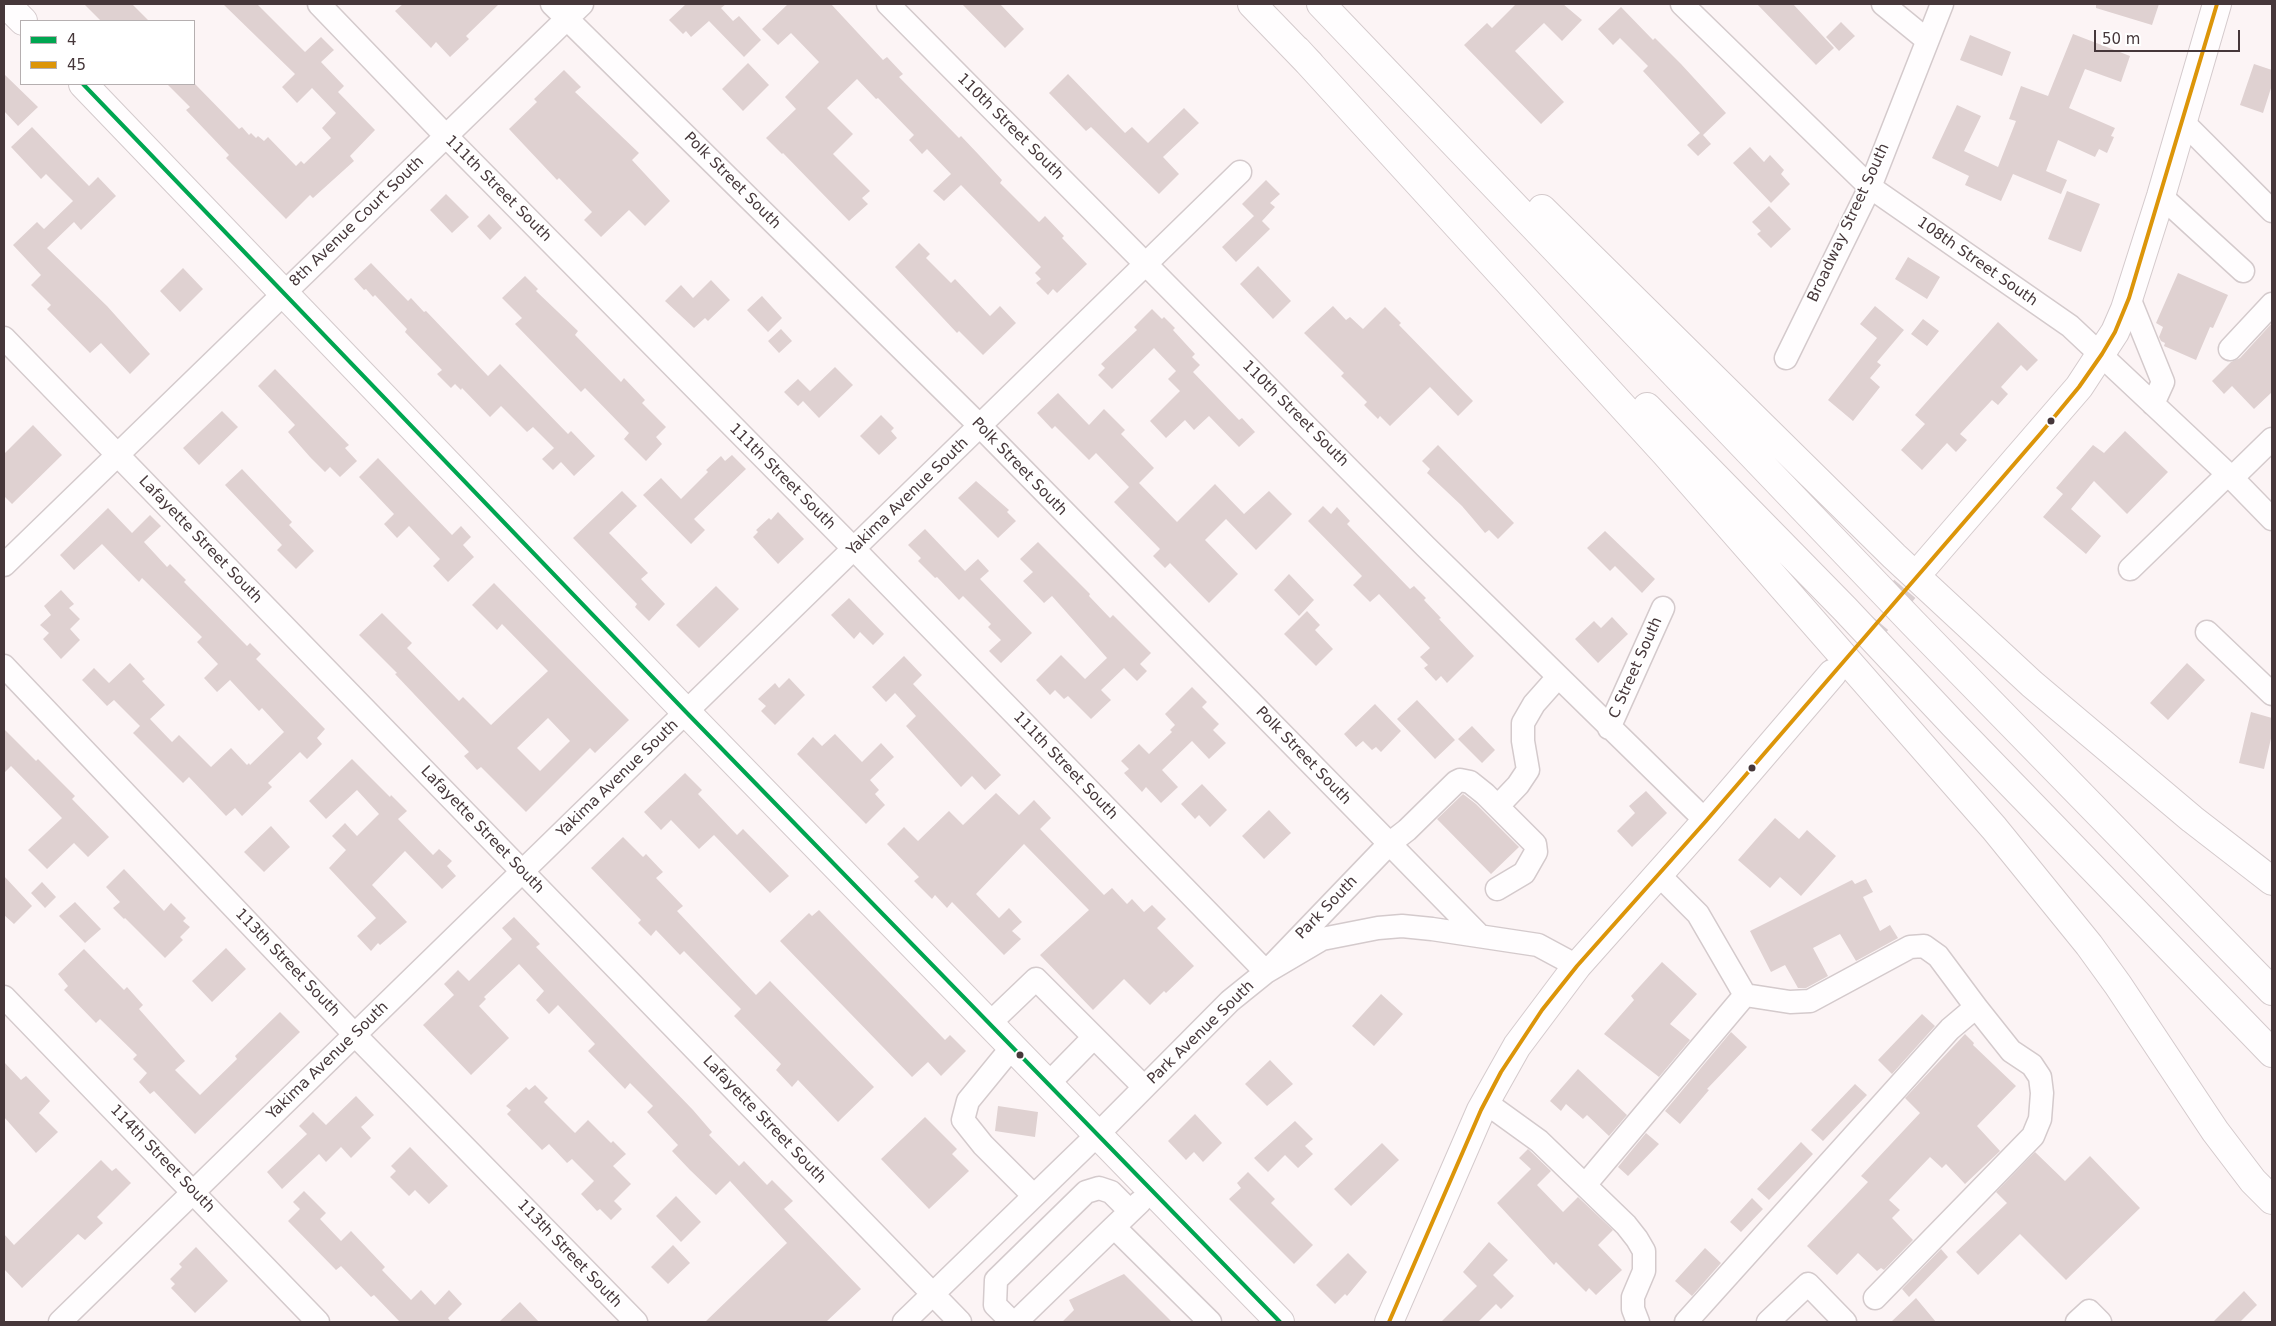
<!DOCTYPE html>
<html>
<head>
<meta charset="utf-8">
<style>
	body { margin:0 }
	#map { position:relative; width:2276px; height:1326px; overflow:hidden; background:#fcf4f5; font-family:"DejaVu Sans",sans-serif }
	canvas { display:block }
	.frame { position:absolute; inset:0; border:5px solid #46373a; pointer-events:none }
	.legend { position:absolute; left:20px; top:20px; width:175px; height:65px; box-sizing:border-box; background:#fff; border:1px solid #b5afb0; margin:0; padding:6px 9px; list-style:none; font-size:15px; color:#46373a }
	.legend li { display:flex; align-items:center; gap:10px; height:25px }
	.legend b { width:25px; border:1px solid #b5afb0 }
	.scale { position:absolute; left:2094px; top:30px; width:146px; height:22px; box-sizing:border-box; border:2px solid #46373a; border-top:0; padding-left:6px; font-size:15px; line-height:18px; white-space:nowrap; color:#46373a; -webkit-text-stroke:4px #fff; paint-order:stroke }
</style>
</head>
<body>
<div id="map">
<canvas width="2276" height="1326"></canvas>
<div class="frame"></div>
<ul class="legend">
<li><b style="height:6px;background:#00a651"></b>4</li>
<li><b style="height:6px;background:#dc9509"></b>45</li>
</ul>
<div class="scale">50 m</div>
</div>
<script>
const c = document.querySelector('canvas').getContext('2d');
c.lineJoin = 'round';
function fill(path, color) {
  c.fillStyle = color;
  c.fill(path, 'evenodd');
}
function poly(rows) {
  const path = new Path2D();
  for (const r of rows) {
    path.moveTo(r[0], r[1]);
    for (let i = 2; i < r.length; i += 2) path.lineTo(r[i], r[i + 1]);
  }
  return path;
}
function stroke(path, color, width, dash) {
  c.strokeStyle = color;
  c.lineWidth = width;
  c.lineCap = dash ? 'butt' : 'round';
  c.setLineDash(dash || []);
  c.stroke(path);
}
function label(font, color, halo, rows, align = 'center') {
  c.font = font + ' "DejaVu Sans",sans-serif';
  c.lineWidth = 4;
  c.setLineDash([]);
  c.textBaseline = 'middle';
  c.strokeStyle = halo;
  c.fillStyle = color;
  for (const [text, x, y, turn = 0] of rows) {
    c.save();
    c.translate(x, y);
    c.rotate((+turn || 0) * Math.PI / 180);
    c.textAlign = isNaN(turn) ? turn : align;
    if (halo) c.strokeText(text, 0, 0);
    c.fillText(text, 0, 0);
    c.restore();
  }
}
fill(poly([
	[84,4,132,4,149,21,101,21],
	[223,4,257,4,305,52,321,37,334,50,321,62,344,86,338,92,375,130,350,156,354,161,313,198,310,195,286,219,226,158,229,155,186,110,190,107,167,84,195,84,239,129,242,127,249,135,251,133,256,138,258,136,264,141,268,137,296,166,301,161,304,164,331,138,322,128,336,113,312,88,297,103,282,87,295,74],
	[403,4,499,4,466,36,469,39,450,57,436,42,431,48,395,11],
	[686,4,726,4,721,8,733,21,739,16,761,40,744,57,709,21,691,37,686,31,683,34,669,20],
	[788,4,831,4,883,60,887,57,903,74,899,77,959,138,961,136,979,155,1002,180,1000,183,1039,222,1045,216,1064,236,1062,238,1087,264,1057,293,1053,289,1048,295,1036,283,1041,279,1035,273,1041,267,961,185,944,201,933,191,951,174,927,149,922,154,909,140,914,135,878,98,876,99,857,79,827,108,853,134,833,154,870,191,862,198,868,204,849,221,783,153,782,154,766,138,796,109,785,97,819,62,791,33,778,45,762,29],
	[962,4,1000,4,1024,29,1005,48],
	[1516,4,1563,4,1582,20,1562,41,1544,23,1515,51,1564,102,1541,124,1464,45,1487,23,1492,28],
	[1757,4,1793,4,1834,48,1816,65],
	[2096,4,2159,4,2152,25,2096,8],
	[1621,7,1653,40,1655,38,1681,64,1726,113,1703,135,1711,144,1698,156,1687,145,1700,133,1643,71,1648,66,1620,38,1613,45,1598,29],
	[1841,22,1855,36,1839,51,1826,37],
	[2073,34,2130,56,2121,82,2085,69,2069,108,2115,128,2111,136,2114,137,2107,153,2099,149,2095,157,2058,140,2046,171,2067,180,2061,194,2013,174,2001,201,1965,185,1969,176,1932,158,1957,105,1981,116,1964,151,1998,167,2016,121,2009,119,2021,86,2048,96],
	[1970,35,2011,52,2002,76,1960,60],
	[748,63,769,85,743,111,722,89],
	[2254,64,2272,70,2272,85,2263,113,2240,105],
	[564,70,581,87,575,92,639,153,632,160,670,201,645,226,629,210,601,237,584,220,592,212,559,178,557,180,509,129,537,102,534,99],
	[4,74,38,107,18,126,4,111],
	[1068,74,1125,133,1132,127,1148,143,1184,108,1199,123,1163,157,1179,174,1159,194,1091,127,1086,131,1049,93],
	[32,127,89,186,98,177,116,196,81,230,74,222,47,248,107,306,150,354,130,374,101,343,90,353,47,309,51,305,31,285,41,275,13,245,37,222,44,229,73,201,46,174,41,179,11,147],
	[1750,147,1764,162,1770,155,1784,170,1781,174,1790,184,1771,203,1733,163],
	[1266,180,1280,194,1270,203,1275,207,1262,221,1270,229,1236,262,1222,247,1254,216,1242,204],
	[2067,191,2100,204,2081,252,2048,239],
	[446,194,469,217,452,233,430,210],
	[1769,206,1791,229,1771,248,1757,234,1761,231,1752,222],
	[489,214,502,228,490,240,477,226],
	[919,243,930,254,926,258,951,283,955,279,990,316,1000,306,1016,323,983,355,959,331,957,333,895,267],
	[1908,257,1940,277,1927,299,1895,279],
	[371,263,408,301,411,298,424,312,426,311,488,376,500,364,568,434,571,431,595,456,574,476,561,462,553,470,542,459,554,448,533,427,527,432,501,406,490,417,462,388,461,390,455,384,451,388,437,374,442,370,405,332,407,329,375,295,373,297,366,289,364,290,354,279],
	[1258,266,1291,301,1273,319,1240,284],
	[183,268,203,289,180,312,160,291],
	[2178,273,2228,295,2213,328,2210,327,2196,360,2164,346,2165,343,2161,341,2159,337,2163,327,2156,323],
	[525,276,538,289,536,291,578,331,575,335,621,382,624,378,645,400,642,403,666,427,656,437,662,444,646,461,624,439,629,433,585,388,581,392,515,324,522,318,502,298],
	[711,280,730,300,708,321,705,318,694,328,665,301,681,285,693,298],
	[762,296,782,318,768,332,747,310],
	[1333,306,1346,320,1350,317,1363,329,1385,307,1401,323,1399,325,1473,401,1458,416,1430,387,1390,426,1380,416,1378,419,1364,405,1367,402,1341,376,1344,373,1304,333],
	[1875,306,1904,330,1877,362,1881,365,1870,378,1880,387,1853,421,1828,400,1877,338,1860,324],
	[1152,309,1162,319,1164,317,1175,328,1173,330,1195,354,1192,357,1200,365,1193,372,1239,420,1242,418,1255,432,1239,447,1209,416,1194,430,1185,420,1166,438,1150,421,1180,391,1168,379,1176,371,1154,348,1112,389,1098,375,1105,368,1101,364,1137,330,1134,327],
	[1923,319,1939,331,1927,346,1911,334],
	[1998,322,2038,360,2027,371,2021,365,2001,387,2008,394,1998,405,1992,400,1960,434,1967,440,1956,452,1947,443,1922,470,1901,450,1925,424,1915,415],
	[2272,323,2272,392,2254,409,2232,386,2224,394,2212,381,2231,362,2240,358],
	[781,329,792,341,779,353,768,341],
	[835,367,853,385,819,418,803,401,798,406,784,392,798,379,810,391],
	[275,369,349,445,345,448,357,461,340,477,330,467,325,472,310,457,288,432,295,425,258,386],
	[1058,393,1089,425,1104,409,1125,430,1121,434,1154,468,1139,483,1177,522,1215,484,1244,514,1269,491,1292,514,1256,550,1226,519,1205,540,1238,574,1209,603,1170,563,1165,568,1153,556,1160,549,1114,502,1129,487,1096,453,1089,460,1055,426,1052,429,1037,413],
	[222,411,238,427,199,465,183,448],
	[881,415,894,428,891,431,897,438,879,455,860,436],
	[33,425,62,455,12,504,4,496,4,454],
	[2125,431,2168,472,2127,514,2094,481,2071,509,2101,536,2086,554,2043,517,2063,494,2056,488,2093,445,2104,453],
	[1438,445,1514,523,1498,539,1489,530,1485,533,1462,506,1427,473,1430,469,1422,461],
	[732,455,746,469,694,519,705,530,691,544,643,495,661,478,681,499,708,472,706,470,721,456,725,461],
	[378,458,452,535,461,526,471,537,463,545,474,557,448,582,433,566,440,559,409,526,397,538,384,524,394,514,359,477],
	[242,469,292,522,289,525,314,551,296,569,277,550,282,545,225,485],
	[976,481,1009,510,1007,512,1016,521,998,538,958,498],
	[622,491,637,506,609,533,648,573,641,579,665,604,649,621,635,607,637,604,573,538],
	[1323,506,1331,514,1337,507,1350,521,1347,524,1410,589,1414,586,1426,598,1424,600,1441,618,1439,619,1474,656,1447,683,1441,676,1436,681,1424,668,1428,665,1420,657,1430,648,1379,594,1370,602,1353,585,1362,576,1308,521],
	[108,508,132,533,150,515,161,526,144,542,167,567,170,564,186,580,184,582,247,646,250,643,261,654,256,659,325,729,317,738,322,744,307,759,300,752,268,783,272,787,242,816,235,808,226,816,189,777,183,783,133,733,140,726,114,700,107,706,82,680,94,668,109,683,130,663,145,679,142,681,165,705,150,719,172,742,179,735,211,767,231,748,247,765,249,763,250,765,284,732,262,708,259,711,230,680,217,692,204,678,218,664,197,642,202,637,142,578,139,582,102,544,74,570,60,555],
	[778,512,804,539,778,564,753,537,758,532,756,530,769,518,771,520],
	[925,529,965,571,978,559,989,571,980,579,1032,633,1001,663,989,651,1001,640,988,627,991,624,963,596,959,600,937,577,935,578,918,561,921,558,908,545],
	[1605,531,1655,579,1642,593,1615,566,1610,571,1587,548],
	[1038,542,1090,594,1089,596,1110,618,1113,615,1151,653,1140,664,1147,671,1137,681,1124,668,1101,690,1111,700,1091,719,1068,696,1064,699,1055,690,1050,695,1036,680,1061,655,1085,679,1107,658,1052,596,1044,603,1023,581,1033,572,1020,559],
	[1289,574,1314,600,1299,616,1274,590],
	[494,583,629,720,595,753,590,748,526,812,481,767,477,770,464,756,469,752,395,674,397,673,359,635,382,613,412,643,407,648,459,701,463,697,491,725,548,671,502,624,497,630,472,605],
	[548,718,570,741,540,771,517,748],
	[716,586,739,609,699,648,676,625],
	[61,590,74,604,69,608,80,619,70,629,80,640,61,659,43,639,49,633,40,625,51,615,44,606],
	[849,598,884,634,873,645,860,632,854,639,831,615],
	[1307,611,1320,625,1315,630,1333,649,1316,666,1284,634],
	[1612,617,1628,634,1598,663,1575,639,1594,621,1601,628],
	[904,656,922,675,913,684,1001,775,985,790,972,776,961,787,906,726,916,716,895,693,886,702,872,687],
	[2187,663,2205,680,2168,720,2150,703],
	[789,678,805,695,775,725,761,711,766,706,758,699,775,683,779,688],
	[1192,687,1207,702,1202,707,1219,724,1213,730,1226,743,1209,759,1192,741,1162,770,1178,787,1161,803,1146,787,1142,792,1124,773,1129,769,1121,761,1139,744,1149,754,1172,732,1170,730,1175,725,1165,714],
	[1417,700,1455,740,1435,759,1397,719],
	[1375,704,1401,731,1381,752,1376,747,1372,750,1363,741,1356,747,1344,734],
	[2251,712,2272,718,2272,734,2264,769,2239,763],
	[1472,726,1495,750,1482,763,1458,739],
	[4,729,36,761,38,759,75,796,72,799,109,837,88,857,74,843,47,869,28,850,62,818,11,766,4,773],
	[835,734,862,762,881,743,894,757,870,780,879,790,875,794,885,805,866,824,797,754,813,737,822,746],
	[352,759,390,797,391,795,407,811,398,819,433,855,439,849,452,861,447,866,456,876,442,889,405,851,372,885,407,922,380,945,378,943,371,951,357,936,376,918,329,868,346,850,332,836,345,823,357,836,379,814,357,790,326,819,309,801],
	[685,773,702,790,698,794,737,835,743,829,789,876,770,893,714,835,699,849,671,820,661,830,644,812],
	[1202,784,1227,810,1210,827,1199,815,1195,819,1181,804],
	[1646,791,1667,813,1632,847,1617,831,1635,813,1629,806],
	[996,793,1019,815,1034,800,1051,818,1040,829,1104,895,1112,888,1127,904,1132,899,1144,912,1152,905,1166,919,1157,928,1194,966,1166,993,1164,991,1150,1005,1124,979,1093,1010,1040,955,1089,910,1024,844,976,894,999,918,1009,908,1022,922,1012,931,1021,939,1004,955,952,902,947,908,935,895,932,899,914,881,919,877,887,844,904,827,918,841,949,811,963,825],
	[1463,794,1476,804,1519,847,1491,874,1437,819],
	[1269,810,1291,833,1264,859,1242,836],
	[1775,818,1799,839,1807,830,1836,856,1801,896,1780,877,1770,888,1738,860],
	[271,826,290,847,264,872,244,852],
	[623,837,643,857,646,854,663,872,656,878,683,906,677,911,756,995,770,981,874,1087,838,1122,798,1080,792,1087,776,1070,781,1064,734,1016,741,1009,684,951,680,955,656,930,651,936,638,923,641,920,591,868],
	[124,869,164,911,171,903,186,918,183,921,190,927,180,937,183,940,165,958,125,918,124,919,113,908,120,902,106,887],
	[4,876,32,906,14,924,4,915],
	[1866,879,1873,892,1863,897,1880,931,1890,925,1898,938,1856,961,1840,934,1813,948,1828,976,1806,988,1798,988,1785,965,1771,972,1750,931,1852,880,1855,884],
	[42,882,56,897,45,908,31,893],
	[75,902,101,929,85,943,59,916],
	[819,910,945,1040,950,1035,966,1051,941,1076,928,1062,912,1077,780,941,809,913,812,916],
	[514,917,540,944,536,947,693,1110,712,1132,709,1135,739,1166,744,1161,767,1185,772,1180,793,1201,784,1209,861,1289,826,1322,705,1322,787,1243,730,1181,716,1195,690,1170,672,1151,678,1145,647,1112,653,1106,630,1083,625,1089,588,1051,595,1044,558,1005,549,1014,536,1000,544,991,519,964,484,997,486,999,479,1006,509,1038,471,1075,423,1025,454,995,444,984,458,970,469,981,512,939,502,928],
	[226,948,246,969,212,1002,192,981],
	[84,949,124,990,127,987,143,1005,139,1009,185,1061,175,1070,200,1095,237,1059,235,1056,280,1012,300,1032,195,1134,154,1091,150,1094,139,1082,147,1073,133,1059,137,1055,100,1019,96,1023,64,990,68,986,58,974],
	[1662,962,1697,994,1670,1024,1690,1040,1659,1077,1604,1034,1634,1000,1631,996],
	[1381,994,1403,1014,1374,1046,1352,1026],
	[1922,1014,1935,1026,1892,1074,1878,1060],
	[1731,1032,1747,1047,1707,1089,1709,1090,1680,1124,1665,1111],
	[1965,1034,1974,1043,1973,1045,2016,1086,1977,1126,2000,1151,1965,1184,1946,1164,1942,1168,1930,1157,1889,1200,1900,1210,1892,1218,1913,1240,1884,1270,1881,1268,1877,1271,1858,1253,1837,1275,1807,1246,1868,1182,1861,1176,1920,1113,1905,1098],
	[1270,1060,1293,1084,1267,1106,1245,1084],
	[4,1062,21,1080,26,1076,50,1101,39,1113,58,1132,36,1153,4,1117],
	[1578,1069,1627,1115,1609,1136,1587,1115,1583,1119,1566,1104,1561,1111,1550,1101],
	[1855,1084,1867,1095,1823,1141,1811,1130],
	[535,1085,548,1098,544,1102,575,1133,588,1120,611,1143,613,1141,626,1154,613,1166,631,1184,614,1201,622,1209,611,1220,600,1209,597,1211,581,1194,594,1181,572,1159,567,1163,549,1144,542,1150,507,1114,511,1110,506,1106,526,1087,529,1090],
	[356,1096,374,1115,361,1127,371,1138,351,1158,341,1147,326,1162,319,1154,282,1189,267,1172,307,1134,299,1126,313,1112,326,1125],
	[998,1106,1038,1112,1035,1137,995,1131],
	[1195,1114,1222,1143,1203,1162,1194,1152,1186,1160,1168,1141],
	[925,1117,957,1149,952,1154,969,1171,929,1209,881,1159],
	[1295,1121,1313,1139,1305,1146,1313,1154,1298,1168,1285,1155,1268,1172,1254,1158],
	[1646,1133,1659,1144,1628,1176,1618,1167],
	[1801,1142,1813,1154,1769,1200,1757,1189],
	[1382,1143,1399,1160,1351,1206,1334,1189],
	[410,1147,448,1186,429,1204,415,1190,409,1196,390,1177,396,1171,391,1166],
	[1528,1149,1551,1171,1537,1185,1563,1212,1578,1197,1613,1230,1598,1245,1622,1270,1596,1295,1589,1288,1586,1292,1556,1262,1554,1265,1497,1203,1531,1169,1519,1158],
	[2035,1152,2065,1181,2090,1156,2140,1208,2066,1280,2020,1234,1978,1275,1956,1252,2007,1203,1996,1192],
	[101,1160,112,1171,116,1168,131,1183,97,1217,103,1223,85,1240,78,1234,22,1288,4,1269,4,1234,14,1245],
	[1248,1172,1275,1199,1271,1203,1313,1245,1294,1264,1229,1199,1241,1188,1237,1183],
	[304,1191,326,1213,320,1219,341,1241,351,1231,385,1267,382,1270,411,1300,421,1290,435,1305,449,1290,462,1304,448,1318,451,1322,400,1322,374,1295,371,1297,341,1266,336,1270,288,1221,300,1209,293,1202],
	[676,1196,701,1222,681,1242,656,1216],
	[1752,1198,1763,1209,1741,1232,1730,1222],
	[1489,1242,1508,1260,1493,1275,1514,1296,1501,1309,1496,1304,1478,1322,1441,1322,1477,1286,1463,1272],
	[673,1245,690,1263,668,1284,651,1267],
	[196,1247,228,1281,195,1313,171,1288,175,1284,170,1279,182,1267,179,1264],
	[1705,1248,1721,1263,1692,1296,1675,1281],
	[1941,1249,1948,1257,1909,1297,1902,1289],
	[1348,1253,1367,1272,1347,1296,1345,1294,1335,1304,1316,1285],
	[1124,1274,1172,1322,1062,1322,1074,1310,1069,1300],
	[2244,1291,2257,1305,2240,1322,2213,1322],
	[1916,1298,1936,1322,1891,1322],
	[520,1302,539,1322,499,1322]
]), '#dfd1d1');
stroke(poly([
	[1832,674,1926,564]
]), '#d8ced0', 28, [28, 14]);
const minor = poly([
	[319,4,446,136,854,549,1266,972,1389,844,1407,830,1456,782,1460,780,1470,782,1485,794,1535,844,1536,852,1524,873,1497,889],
	[552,4,981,427,1480,936],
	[888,4,1426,547,1706,821],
	[1682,4,1870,187,2070,326,2232,478,2272,519],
	[1883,4,1927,40],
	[2182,121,2272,211],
	[2161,196,2243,271],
	[2129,298,2163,382,2153,404],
	[4,338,960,1322],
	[2230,349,2272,304],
	[1786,358,1870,187,1942,4],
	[2232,478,2272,439],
	[4,565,582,4],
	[2130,569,2228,474],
	[2207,632,2272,694],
	[4,666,355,1035,636,1322],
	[1609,728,1663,608],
	[1498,806,1518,785,1528,770,1523,741,1523,723,1534,704,1558,677],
	[1658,874,1698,914,1745,995],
	[4,997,318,1322],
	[990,1023,1036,979,1094,1037,1049,1083],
	[1094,1037,1144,1087],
	[1013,1046,968,1101,963,1120,983,1145,1034,1196],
	[1485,1102,1539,1141,1626,1225,1637,1239,1644,1251,1644,1271,1633,1297,1633,1309,1638,1322],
	[1585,1185,1745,995,1790,1002,1810,1001,1910,947,1924,946,1938,956,1976,1007],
	[1140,1202,1114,1227,1210,1322],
	[60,1322,1240,172],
	[904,1322,1098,1134,1230,1001,1266,972,1322,939,1378,928,1402,926,1432,929,1538,945,1577,966],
	[1012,1322,995,1305,996,1280,1086,1192,1099,1188,1111,1192,1130,1211],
	[1016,1322,1114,1227],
	[1686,1322,1950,1029,1976,1007,2011,1051,2032,1065,2040,1077,2042,1093,2040,1119,2033,1136,1875,1298],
	[1768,1322,1808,1284,1845,1322],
	[2077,1322,2089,1311,2100,1322]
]);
const major = poly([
	[6,4,23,21],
	[83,84,686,712,1280,1322],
	[1926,564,2079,387,2115,332,2125,309,2161,196,2217,4],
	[1389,1322,1481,1110,1517,1046,1577,966,1706,821,1832,674]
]);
const highway = poly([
	[1252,4,1310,64],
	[1321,4,1913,623,2272,991],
	[1297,50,1666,454,1994,828,2089,945,2118,985,2215,1131,2253,1181,2272,1200],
	[1542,209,1894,556,2032,684,2192,819,2272,881],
	[1647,407,1845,609,1954,725,2272,1053]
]);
stroke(minor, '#d4cacc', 25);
stroke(major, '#d4cacc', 30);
stroke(highway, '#d4cacc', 30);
stroke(minor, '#fffdfe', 22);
stroke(major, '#fffdfe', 28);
stroke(highway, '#fffdfe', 28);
stroke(poly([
	[83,84,686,712,1280,1322]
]), '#00a651', 4);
stroke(poly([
	[1389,1322,1481,1110,1501,1072,1542,1010,1577,966,1706,821,2041,433,2079,387,2102,354,2115,332,2129,298,2217,4]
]), '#dc9509', 4);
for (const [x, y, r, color] of [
	[2051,421,4.5,"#46373a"],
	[1752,768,4.5,"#46373a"],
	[1020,1055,4.5,"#46373a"]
]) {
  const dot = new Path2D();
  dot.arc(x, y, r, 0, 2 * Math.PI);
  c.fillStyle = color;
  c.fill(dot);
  stroke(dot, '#fff', 2);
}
label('15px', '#46373a', '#fff', [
	["110th Street South",1010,127,45],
	["Polk Street South",732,181,45],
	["111th Street South",498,189,45],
	["8th Avenue Court South",357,222,-44],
	["Broadway Street South",1849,223,-65],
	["108th Street South",1977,262,35],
	["110th Street South",1295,414,45],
	["Polk Street South",1019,467,46],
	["111th Street South",782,477,45],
	["Yakima Avenue South",908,497,-44],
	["Lafayette Street South",200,540,46],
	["C Street South",1636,668,-66],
	["Polk Street South",1303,756,46],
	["111th Street South",1065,766,46],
	["Yakima Avenue South",618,779,-44],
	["Lafayette Street South",482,830,46],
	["Park South",1327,908,-46],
	["113th Street South",287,963,46],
	["Park Avenue South",1201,1033,-44],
	["Yakima Avenue South",328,1061,-44],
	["Lafayette Street South",764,1120,46],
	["114th Street South",162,1159,46],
	["113th Street South",569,1254,46]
]);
</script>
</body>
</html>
